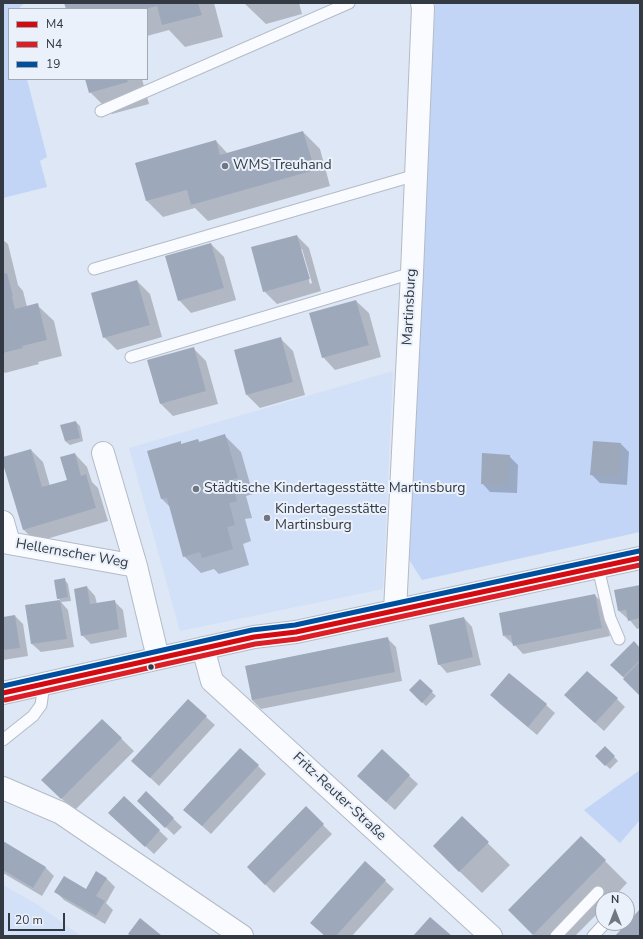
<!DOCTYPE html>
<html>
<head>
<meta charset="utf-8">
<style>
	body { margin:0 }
	#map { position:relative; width:643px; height:939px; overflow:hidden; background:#dee7f5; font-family:"Nunito Sans",sans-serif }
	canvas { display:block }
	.frame { position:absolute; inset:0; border:4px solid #343a44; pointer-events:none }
	.legend { position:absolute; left:8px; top:8px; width:140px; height:72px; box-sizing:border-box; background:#ebf1fb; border:1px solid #a2a8b2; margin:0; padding:5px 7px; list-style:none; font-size:12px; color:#343a44 }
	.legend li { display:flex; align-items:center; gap:8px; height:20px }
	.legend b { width:20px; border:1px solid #a2a8b2 }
	.north { position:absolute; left:595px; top:891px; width:40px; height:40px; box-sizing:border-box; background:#ebf1fb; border:1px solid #a2a8b2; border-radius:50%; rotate:0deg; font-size:11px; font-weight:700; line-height:16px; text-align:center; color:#343a44 }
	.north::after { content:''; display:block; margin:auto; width:14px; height:18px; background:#707782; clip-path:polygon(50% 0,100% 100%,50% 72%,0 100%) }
	.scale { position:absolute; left:8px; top:913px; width:57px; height:18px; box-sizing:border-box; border:2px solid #343a44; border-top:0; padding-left:5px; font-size:12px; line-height:14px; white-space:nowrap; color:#343a44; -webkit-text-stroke:3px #ebf1fb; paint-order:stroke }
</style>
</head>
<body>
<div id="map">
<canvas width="643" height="939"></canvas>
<div class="frame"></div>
<ul class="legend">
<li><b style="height:5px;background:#d40a11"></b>M4</li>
<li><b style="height:5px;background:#db1f26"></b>N4</li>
<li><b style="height:5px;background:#004e9e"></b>19</li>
</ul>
<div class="north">N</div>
<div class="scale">20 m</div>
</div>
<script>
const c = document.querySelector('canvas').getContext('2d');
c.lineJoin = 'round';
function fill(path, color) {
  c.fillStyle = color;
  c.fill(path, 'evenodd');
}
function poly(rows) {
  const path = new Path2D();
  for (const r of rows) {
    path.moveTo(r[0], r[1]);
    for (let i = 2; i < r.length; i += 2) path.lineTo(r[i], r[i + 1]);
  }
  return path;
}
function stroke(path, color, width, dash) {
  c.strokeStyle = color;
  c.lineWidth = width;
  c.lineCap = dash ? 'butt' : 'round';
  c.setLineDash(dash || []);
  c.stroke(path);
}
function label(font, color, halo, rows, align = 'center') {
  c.font = font + ' "Nunito Sans",sans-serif';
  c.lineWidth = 4;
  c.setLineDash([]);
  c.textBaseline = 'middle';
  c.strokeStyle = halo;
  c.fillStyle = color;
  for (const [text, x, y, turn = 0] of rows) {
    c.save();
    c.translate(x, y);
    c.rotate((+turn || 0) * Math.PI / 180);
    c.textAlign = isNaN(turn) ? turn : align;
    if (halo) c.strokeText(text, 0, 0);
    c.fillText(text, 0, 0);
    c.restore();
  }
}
fill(poly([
	[393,371,383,589,180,631,129,448],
	[3,885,38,905,81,936,3,936]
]), '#d2e0f8');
fill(poly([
	[3,3,25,3,19,8,19,9,9,9,9,79,27,79,47,157,40,161,47,187,3,198],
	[435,3,640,3,640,532,422,580,408,558],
	[640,770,640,820,620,843,584,810]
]), '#c2d5f6');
fill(poly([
	[67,3,214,3,223,37,185,47,169,30,147,36,147,9,67,9],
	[244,3,299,3,302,14,266,24],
	[86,79,142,79,149,104,112,114,90,92],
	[303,132,320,149,330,186,208,221,195,208,163,217,147,201,136,163,216,141,228,154],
	[297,236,309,248,321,291,277,304,264,291],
	[300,249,302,249,312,283,310,284],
	[3,240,8,244,18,285,23,291,27,307,37,305,54,321,62,356,38,362,39,364,5,373,3,371],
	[211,244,224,257,236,300,191,313,179,300],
	[137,281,150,294,162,337,117,350,104,337],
	[356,301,369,313,381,357,335,370,323,357],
	[280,338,293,351,305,395,260,408,247,395,235,351],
	[193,348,206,361,218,404,173,416,161,404,148,361],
	[76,422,80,426,83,441,70,445,65,441],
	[225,436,241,452,253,494,246,496,252,518,245,519,251,541,243,544,249,565,219,574,214,569,201,573,184,556,170,507,162,499,149,451,180,443,182,445,198,440,200,443],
	[621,444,629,452,627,485,600,483,591,474],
	[31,450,43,462,50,486,69,480,75,454,87,467,92,482,98,488,108,521,36,542,24,530,3,460,3,458],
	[509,456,518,465,517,493,490,492,482,483],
	[64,579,68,584,71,601,61,602,68,610,74,647,41,652,32,644,26,606,61,601,58,598],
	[640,586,640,628,637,629,629,619,628,619,619,611,615,591],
	[87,587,95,596,97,604,114,601,123,610,127,637,91,644,82,635],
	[595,595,603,604,610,636,523,654,514,644,513,644,504,636],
	[15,616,23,624,28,656,3,660,3,618],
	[464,618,472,627,481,665,447,673,439,664],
	[387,638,396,647,402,681,261,709,252,700,246,666],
	[640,649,640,695,612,665],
	[509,674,546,705,555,713,537,735,500,704,492,695],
	[420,681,436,696,426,706,410,690],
	[617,699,625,707,604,731,574,704],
	[188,701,215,725,159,786,141,769],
	[102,720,134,751,74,811,43,780],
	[605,747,618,761,610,769,596,756],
	[382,751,418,784,395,810,367,785],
	[258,766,266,774,211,834,193,818],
	[146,793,182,827,174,835,147,809],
	[124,797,168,839,154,854,118,821],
	[306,808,332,834,274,893,248,867],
	[462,818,510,865,482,893,456,868],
	[581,837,627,883,612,899,603,899,603,908,575,936,535,936,509,910],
	[3,842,45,867,54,876,42,896,3,873],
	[365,863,394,889,352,936,325,936,320,931],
	[97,873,107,879,115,887,106,903,113,910,105,924,64,900,56,892,86,891]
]), '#0003');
fill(poly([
	[64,3,198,3,202,15,162,25,157,6,145,9,66,9],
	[85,79,127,79,128,82,89,93],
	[303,131,315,170,191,205,187,190,146,201,135,163,216,140,220,155],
	[297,235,310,279,263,292,251,247],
	[211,243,224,288,178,301,165,256],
	[7,273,13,296,12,297,15,309,38,303,47,340,22,346,23,348,3,353,3,274],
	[137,280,150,325,103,338,91,293],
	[356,300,369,345,322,358,309,313],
	[281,337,293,382,246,395,234,350],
	[194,347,206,391,160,404,147,360],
	[76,421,80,438,65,441,60,425],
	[225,434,238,478,231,480,237,501,229,503,235,525,227,527,233,549,202,558,200,552,183,557,167,498,161,499,147,451,181,441,181,444,198,439,199,442],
	[593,441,621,443,619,477,590,475],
	[31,449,42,487,67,480,60,457,75,453,81,476,86,474,96,508,23,530,3,464,3,457],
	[482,453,510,455,508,485,481,484],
	[65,578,68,597,57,599,54,580],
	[640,585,640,618,628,621,626,610,618,611,614,590],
	[87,586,90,604,115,600,119,629,81,636,74,589],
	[595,594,602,628,513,646,511,635,503,636,499,613],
	[60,600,67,639,31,644,25,605],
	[15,615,20,648,3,650,3,617],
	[464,617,473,657,438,665,429,625],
	[388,637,395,672,252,700,245,666],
	[634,641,640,648,640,660,623,677,610,665],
	[640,661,640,696,623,679],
	[587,671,618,698,595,723,564,695],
	[509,673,547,704,528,727,490,695],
	[420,679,433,691,422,703,409,690],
	[188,699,207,716,150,778,131,761],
	[102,719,122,738,61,799,41,780],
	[605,746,615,756,605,766,595,756],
	[240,748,259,765,202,826,183,810],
	[382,749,410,775,386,802,357,776],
	[146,791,174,818,165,828,137,801],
	[124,796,160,830,145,847,108,813],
	[306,806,324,824,265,885,247,867],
	[462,816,489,842,459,872,433,846],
	[581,836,606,860,533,935,508,910],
	[3,841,46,867,33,888,3,870],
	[365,861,386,880,336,936,325,936,310,923],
	[96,871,107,878,96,896,105,901,96,916,54,892,64,876,86,889],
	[640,909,640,936,615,936,627,923],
	[430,917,452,936,413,936],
	[140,918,161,935,160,936,131,936,128,934]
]), '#9da8ba');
const service = poly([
	[101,111,349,3],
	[94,269,416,175],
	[131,357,412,273],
	[598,568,610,618,619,639],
	[3,740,33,716,41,705,44,684],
	[556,936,598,892],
	[593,936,605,923]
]);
const minor = poly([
	[103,453,136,566,158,658],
	[3,522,9,543],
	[3,542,136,566],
	[395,611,412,273,423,8,422,3],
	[203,648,212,681,491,936],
	[3,693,254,637,296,632,640,558],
	[3,788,61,813,242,936]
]);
stroke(service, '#b4bbc6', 13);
stroke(minor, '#b4bbc6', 24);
stroke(service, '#fafbfe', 11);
stroke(minor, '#fafbfe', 22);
stroke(poly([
	[3,693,254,637,296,632,640,558]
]), '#d40a11', 5);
stroke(poly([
	[5,700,255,644,297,639,640,565]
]), '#db1f26', 5);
stroke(poly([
	[3,686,252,630,295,625,639,551]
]), '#004e9e', 5);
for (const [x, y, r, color] of [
	[225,166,4,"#707782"],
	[196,489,4,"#707782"],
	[267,518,4,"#707782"],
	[151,667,3.5,"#343a44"]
]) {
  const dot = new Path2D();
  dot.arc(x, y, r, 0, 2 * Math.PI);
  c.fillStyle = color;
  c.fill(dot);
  stroke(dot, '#ebf1fb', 1.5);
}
label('14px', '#343a44', '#ebf1fb', [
	["WMS Treuhand",233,166],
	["Städtische Kindertagesstätte Martinsburg",204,489],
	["Kindertagesstätte",275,510],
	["Martinsburg",275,526]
], 'left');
label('14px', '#343a44', '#ebf1fb', [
	["Martinsburg",410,307,-87],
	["Hellernscher Weg",72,554,10],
	["Fritz-Reuter-Straße",339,797,43]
]);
</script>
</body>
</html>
